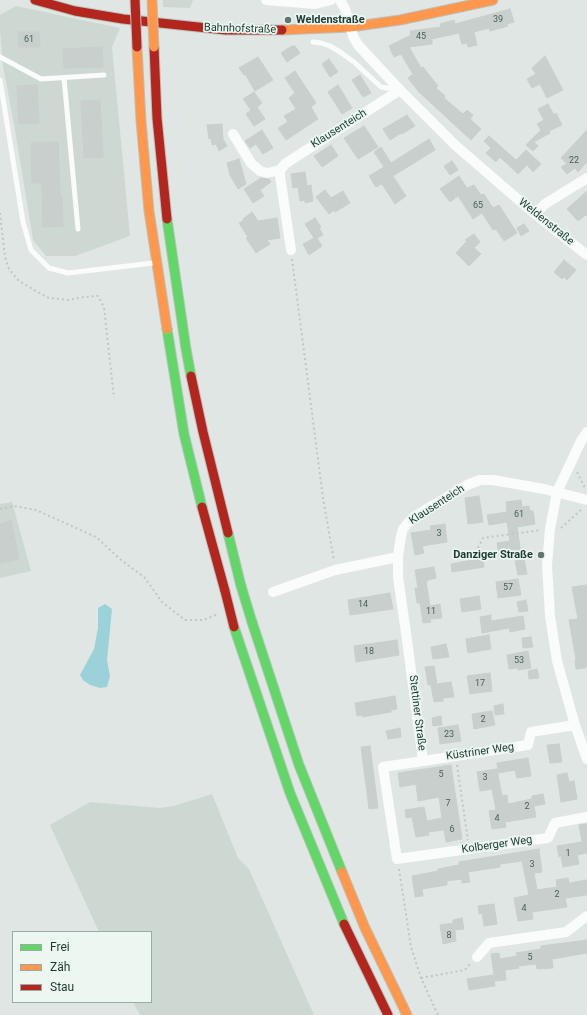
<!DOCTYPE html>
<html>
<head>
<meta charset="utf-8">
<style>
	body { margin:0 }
	#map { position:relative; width:587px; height:1015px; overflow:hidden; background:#e0e6e3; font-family:Roboto,sans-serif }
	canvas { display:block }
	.legend { position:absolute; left:12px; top:931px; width:140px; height:72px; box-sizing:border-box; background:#ecf7f1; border:1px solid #99aba5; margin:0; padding:5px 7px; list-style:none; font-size:12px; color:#1d3a32 }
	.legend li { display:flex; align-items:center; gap:8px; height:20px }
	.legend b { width:20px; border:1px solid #99aba5 }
</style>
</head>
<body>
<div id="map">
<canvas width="587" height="1015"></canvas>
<ul class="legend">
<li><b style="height:5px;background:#63d668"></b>Frei</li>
<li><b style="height:5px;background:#ff974d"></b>Zäh</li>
<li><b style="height:5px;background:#b3261e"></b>Stau</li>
</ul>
</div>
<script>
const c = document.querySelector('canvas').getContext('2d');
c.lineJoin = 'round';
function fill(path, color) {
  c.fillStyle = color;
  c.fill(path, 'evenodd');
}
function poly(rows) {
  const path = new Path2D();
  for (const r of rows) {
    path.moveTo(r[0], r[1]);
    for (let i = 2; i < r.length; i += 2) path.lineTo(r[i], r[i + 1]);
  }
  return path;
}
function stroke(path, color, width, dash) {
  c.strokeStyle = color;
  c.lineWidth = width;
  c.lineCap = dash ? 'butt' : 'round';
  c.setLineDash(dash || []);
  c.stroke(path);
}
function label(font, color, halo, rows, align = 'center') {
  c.font = font + ' Roboto,sans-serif';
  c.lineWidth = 3.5;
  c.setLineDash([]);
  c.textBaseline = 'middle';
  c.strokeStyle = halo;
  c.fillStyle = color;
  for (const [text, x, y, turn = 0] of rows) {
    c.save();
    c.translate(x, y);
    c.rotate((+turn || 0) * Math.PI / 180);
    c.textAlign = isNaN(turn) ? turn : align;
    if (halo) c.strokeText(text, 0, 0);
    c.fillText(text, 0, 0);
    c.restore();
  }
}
fill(poly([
	[163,0,193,0,190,8,163,7],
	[16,6,120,28,112,47,130,236,75,256,46,256,33,240,15,130,3,66,0,31,0,15],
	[12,502,31,571,0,578,0,504],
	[212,794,238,858,249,869,314,1015,140,1015,133,1002,151,1002,151,932,99,932,50,825,90,802,160,808,174,806]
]), '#cdd8d3');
fill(poly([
	[105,604,112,609,107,660,110,676,107,687,100,688,90,685,83,680,80,675,94,649,98,628,98,608]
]), '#9bd2d9');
const building = poly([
	[510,9,514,22,507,24,508,26,490,31,489,28,474,32,477,45,468,47,467,43,462,44,459,33,432,39,432,44,409,47,421,68,423,67,438,86,436,88,445,96,444,98,463,114,467,110,473,115,470,119,481,129,471,140,419,92,408,78,413,74,401,54,394,57,389,46,411,35,410,31,441,27,440,24,454,20,455,24,510,9],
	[18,32,39,32,40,47,19,47,18,32],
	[292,46,295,46,300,53,287,62,281,53,292,46],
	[102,47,103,67,64,68,63,49,102,47],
	[545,56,563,90,547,98,540,84,532,88,527,79,536,74,532,68,545,56],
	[258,57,273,80,255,91,245,74,244,75,239,68,258,57],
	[329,59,338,72,330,77,322,64,329,59],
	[295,71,316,103,311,107,318,119,286,140,278,128,288,122,284,116,296,109,289,98,295,93,285,78,295,71],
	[360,75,371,93,363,97,352,80,360,75],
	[37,85,39,123,19,124,17,86,37,85],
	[338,85,352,108,342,114,328,92,338,85],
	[254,92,262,103,257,107,265,119,254,126,246,114,251,110,243,99,254,92],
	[100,100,103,157,84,158,81,101,100,100],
	[548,104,554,115,556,113,562,125,549,131,550,133,534,142,538,146,533,151,526,145,541,130,537,124,544,120,538,109,548,104],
	[407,115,415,126,402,134,401,133,390,140,383,129,407,115],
	[222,124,223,139,227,146,219,151,216,144,212,145,211,138,209,139,207,125,222,124],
	[364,126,378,147,358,159,344,138,364,126],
	[262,130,273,148,263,154,256,144,250,148,245,141,262,130],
	[587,130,587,162,578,172,575,168,567,174,561,167,567,164,561,158,587,130],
	[489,136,516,160,526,150,541,164,533,172,527,165,518,174,500,157,496,162,486,153,491,148,484,141,489,136],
	[429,139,435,150,393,176,406,196,395,204,382,184,376,187,369,176,384,167,374,152,381,147,391,163,429,139],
	[58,142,60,196,62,196,63,226,43,227,42,183,32,183,31,143,58,142],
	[331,145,338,156,322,167,314,156,331,145],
	[239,159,246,184,238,189,230,175,227,163,239,159],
	[452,161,458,170,450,175,444,166,452,161],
	[305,172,307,186,311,185,313,201,305,203,305,200,300,201,298,187,293,188,291,174,305,172],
	[459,176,467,188,474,185,481,195,484,194,493,208,499,205,517,233,504,241,496,229,493,230,482,213,473,219,458,196,450,202,440,189,459,176],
	[261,178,269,179,271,182,260,190,264,196,253,203,244,189,261,178],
	[325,190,331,198,343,191,350,203,335,212,334,210,329,214,316,197,325,190],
	[587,191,587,214,578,221,567,209,587,191],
	[252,212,258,221,277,218,280,238,267,240,270,244,256,253,246,238,248,237,239,223,244,220,243,219,252,212],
	[315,218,321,227,319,228,323,235,317,238,322,246,309,255,303,244,314,238,305,224,315,218],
	[524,224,529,231,521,236,517,228,524,224],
	[474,234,480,242,474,248,481,254,469,266,456,253,467,241,465,240,474,234],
	[564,260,576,270,567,280,564,277,562,279,554,272,564,260],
	[479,496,483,522,468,524,465,498,479,496],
	[521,500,522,507,529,506,530,511,533,511,535,524,517,527,521,554,499,557,497,543,510,541,507,522,489,525,487,515,507,512,506,502,521,500],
	[11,521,19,559,0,563,0,524,11,521],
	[445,524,447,542,422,546,424,553,415,555,411,533,431,530,430,526,445,524],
	[483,558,484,567,452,572,451,564,483,558],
	[524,559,527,574,518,575,515,561,524,559],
	[434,567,436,578,428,580,428,581,426,581,430,606,440,604,442,618,430,619,431,622,423,623,420,603,417,603,415,588,418,588,415,570,434,567],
	[518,579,521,595,498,598,496,582,518,579],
	[587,585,587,666,585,667,585,668,576,669,575,660,576,659,569,620,578,619,572,587,587,585],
	[390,593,393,609,350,615,348,600,390,593],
	[479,596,481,609,462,612,460,599,479,596],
	[526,600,528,611,519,612,517,602,526,600],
	[491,615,491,621,523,616,525,629,510,632,509,628,482,633,480,617,491,615],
	[489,635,491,649,468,653,466,639,489,635],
	[531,637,533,647,523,648,522,638,531,637],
	[397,640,399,655,356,662,354,646,397,640],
	[446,644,449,657,433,659,431,647,446,644],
	[528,651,531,668,518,670,518,668,509,669,507,655,528,651],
	[434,666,437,684,428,685,425,667,434,666],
	[537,669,539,678,529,679,528,671,537,669],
	[490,673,492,691,470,694,467,676,490,673],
	[451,682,454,697,443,698,443,701,434,702,431,685,451,682],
	[395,696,397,709,391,710,391,712,373,715,363,717,363,715,357,716,355,703,395,696],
	[503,704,504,714,495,715,494,706,503,704],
	[492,711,495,725,474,729,472,714,492,711],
	[441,716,442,725,433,726,432,718,441,716],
	[458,725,461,741,440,744,438,728,458,725],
	[400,728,401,737,388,739,386,731,400,728],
	[559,744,562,762,550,763,547,745,559,744],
	[370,746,378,808,369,809,361,747,370,746],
	[528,758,531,776,517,778,515,770,498,773,497,763,528,758],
	[451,765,462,839,446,842,444,830,428,832,429,835,416,837,412,817,406,818,405,810,424,807,427,821,442,818,439,797,418,801,416,784,400,787,398,773,451,765],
	[497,769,502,796,507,795,508,804,532,799,532,796,543,794,545,804,534,806,536,817,505,822,506,827,492,829,489,811,496,810,492,789,480,791,477,772,497,769],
	[567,773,569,782,574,781,577,799,561,802,557,775,567,773],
	[587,824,587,853,577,855,579,864,563,867,561,856,559,857,557,846,582,842,579,825,587,824],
	[539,849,542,872,534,873,537,890,557,887,556,880,568,878,569,883,587,880,587,895,565,898,567,907,532,912,533,919,518,921,514,898,529,895,522,861,500,864,500,867,468,872,470,882,462,883,462,879,447,881,447,885,422,889,423,896,415,897,412,876,438,871,438,869,459,865,459,862,539,849],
	[494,904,497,924,484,926,482,913,479,914,478,906,494,904],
	[462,918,464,929,455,930,456,941,443,944,440,925,453,923,453,920,462,918],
	[587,940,587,953,552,959,553,968,537,969,536,964,518,966,519,968,505,970,506,980,495,981,491,954,499,953,500,959,517,956,516,953,541,949,541,946,587,940],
	[493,975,495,986,469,990,467,979,493,975]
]);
fill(building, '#c8cfcc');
stroke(building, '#c8cfcc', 1);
const fast = poly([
	[167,219,186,349,191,376],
	[167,329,184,434,202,507],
	[228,533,241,586],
	[252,622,299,765,342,872],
	[234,627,290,793,344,924]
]);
const slow = poly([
	[282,30,350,27,400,20,493,0],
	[137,47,141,121,149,211,167,329],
	[342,872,365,928,407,1015]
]);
const jam = poly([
	[35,0,75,11,123,19,226,30,282,30],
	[154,47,157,118,167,219],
	[191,376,203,432,228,533],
	[202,507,225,591],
	[344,924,388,1015]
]);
stroke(fast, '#b8c3bf', 11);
stroke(slow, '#b8c3bf', 11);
stroke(jam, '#b8c3bf', 11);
stroke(poly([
	[0,213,5,257,9,269,18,280,34,290,49,298,68,300,84,297,98,296,104,307,114,398],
	[292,259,323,498,334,561],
	[577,472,584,486,584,490],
	[0,509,14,506,36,510,96,537,120,559,145,578,162,602,185,620,203,620,216,615],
	[561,528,583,508],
	[478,548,483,538,541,530],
	[457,765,468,840],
	[399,869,411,947,421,978,438,1015],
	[421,978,465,970,470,964]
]), '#bdc8c5', 2, [2, 3]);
stroke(poly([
	[313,42,321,43,330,46,340,52,354,62,381,87,399,90],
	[0,57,41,79,104,75],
	[64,78,78,229],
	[0,80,23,222,31,250,49,268,68,273,153,263]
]), '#fafbfb', 5);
stroke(poly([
	[266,0,315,4,331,0],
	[340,0,345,9,353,36,358,45,400,90,455,145,535,214,587,255],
	[233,134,251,163,260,171,267,173,280,170],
	[535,214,545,204,587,178],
	[291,250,280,176,280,170,285,164,291,160,400,90],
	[587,432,581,441,557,492,550,529,547,565,550,616,557,661,575,725,587,759],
	[398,557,398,577,407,640,423,761,383,767,397,859,548,838,555,823,587,817],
	[273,592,335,570,398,557,401,536,403,529,408,523,415,516,467,485,480,480,493,480,544,489,587,500],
	[423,761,528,745,531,732,575,725],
	[477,957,489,943,566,932,587,916]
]), '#fafbfb', 10);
stroke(fast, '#63d668', 9);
stroke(slow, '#ff974d', 9);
stroke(jam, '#b3261e', 9);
const fastBridge = poly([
	[241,586,252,622]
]);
const slowBridge = poly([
	[152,0,154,47]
]);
const jamBridge = poly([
	[135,0,137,47],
	[225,591,234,627]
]);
stroke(fastBridge, '#bac4c0', 11, []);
stroke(slowBridge, '#bac4c0', 11, []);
stroke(jamBridge, '#bac4c0', 11, []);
stroke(fastBridge, '#63d668', 9);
stroke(slowBridge, '#ff974d', 9);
stroke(jamBridge, '#b3261e', 9);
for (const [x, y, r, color] of [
	[288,20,4,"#617670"],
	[541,555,4,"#617670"]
]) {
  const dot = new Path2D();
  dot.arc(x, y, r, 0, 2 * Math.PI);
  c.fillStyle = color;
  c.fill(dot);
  stroke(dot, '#ecf7f1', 1.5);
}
label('9px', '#496059', null, [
	["39",498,20],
	["45",421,37],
	["61",29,40],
	["22",574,161],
	["65",478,206],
	["61",519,515],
	["3",439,534],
	["57",508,588],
	["14",363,605],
	["11",431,612],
	["18",369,652],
	["53",519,661],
	["17",480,684],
	["2",483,720],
	["23",449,735],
	["5",441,775],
	["3",485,778],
	["7",448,804],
	["2",527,807],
	["4",497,819],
	["6",452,830],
	["1",568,854],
	["3",532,865],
	["2",557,895],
	["4",524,909],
	["8",449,936],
	["5",530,958]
]);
label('bold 11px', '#1d3a32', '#ecf7f1', [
	["Weldenstraße",296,20],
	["Danziger Straße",533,555,"right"]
], 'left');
label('11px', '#1d3a32', '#ecf7f1', [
	["Bahnhofstraße",240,29,2],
	["Klausenteich",339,129,-32],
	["Weldenstraße",546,222,39],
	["Klausenteich",437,505,-33],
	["Stettiner Straße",417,713,83],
	["Küstriner Weg",480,752,-8],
	["Kolberger Weg",497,845,-8]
]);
</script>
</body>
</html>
